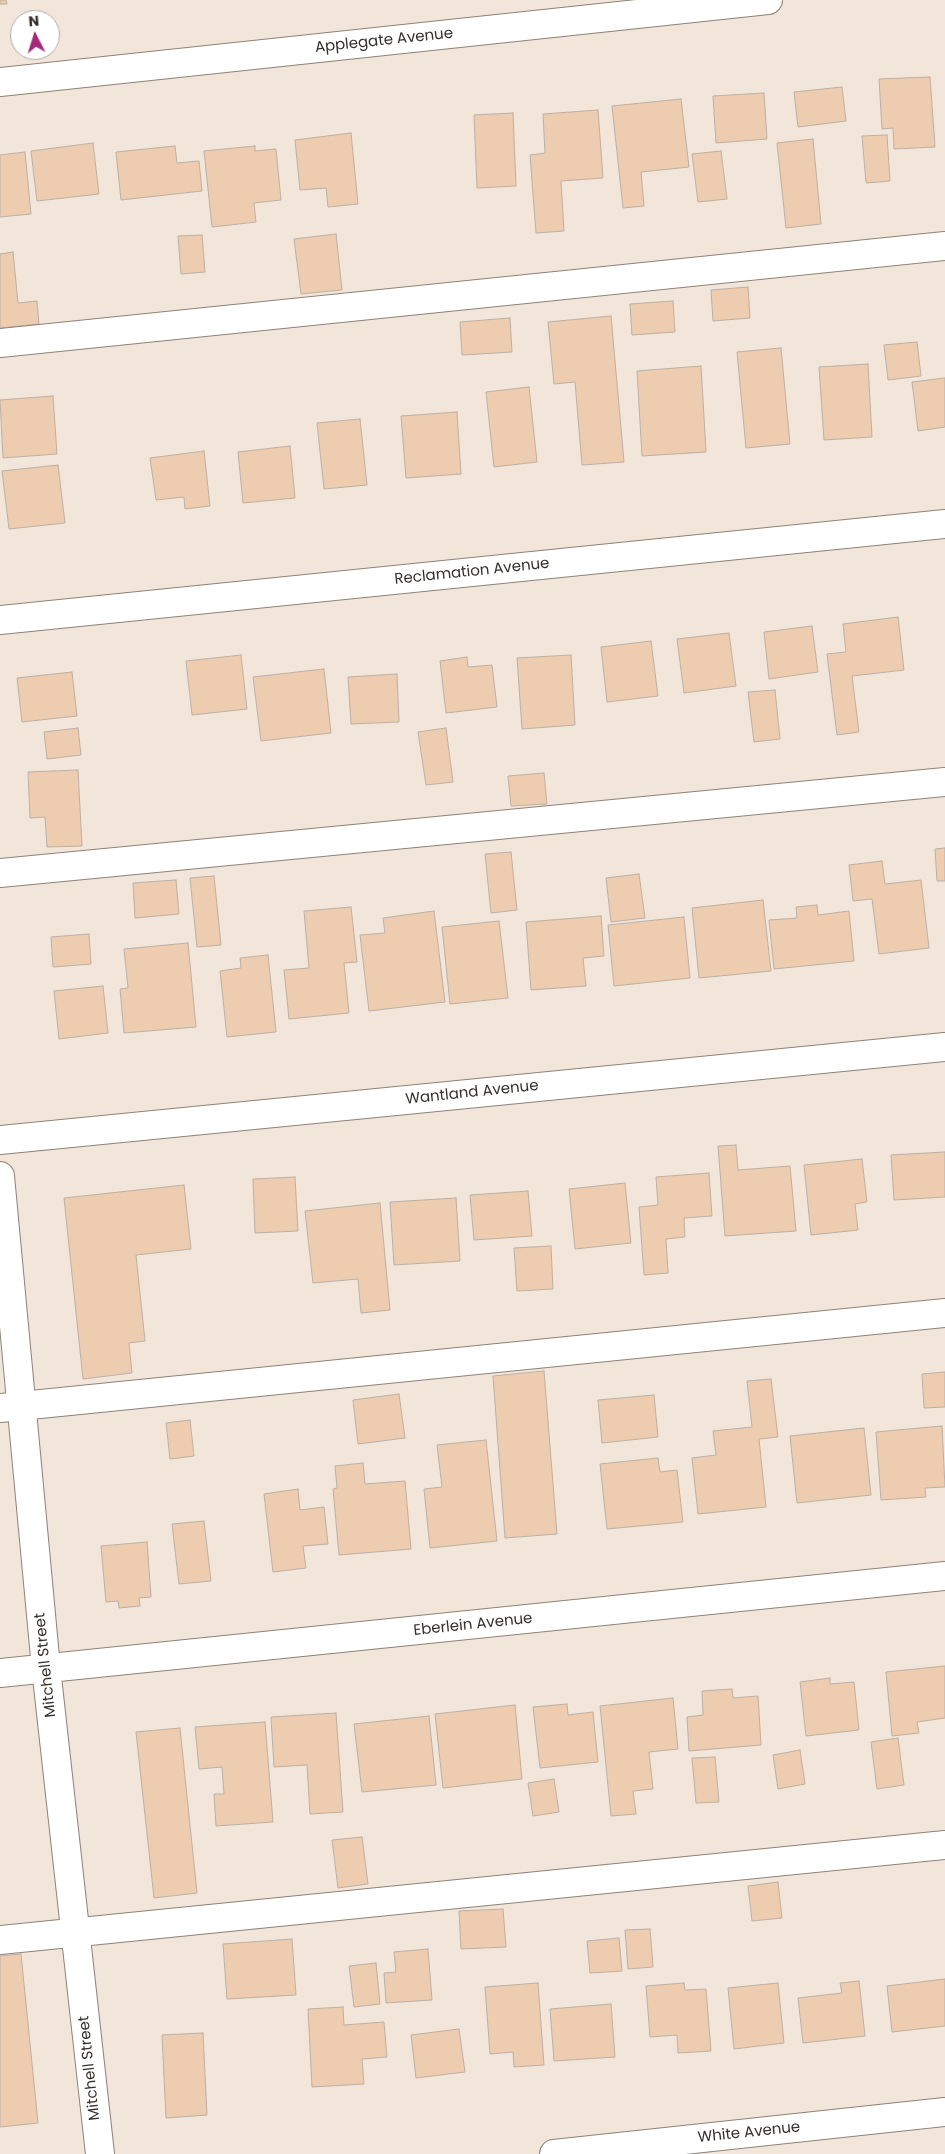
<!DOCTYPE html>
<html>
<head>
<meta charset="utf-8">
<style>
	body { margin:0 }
	#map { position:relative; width:945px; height:2154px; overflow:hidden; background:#f2e5da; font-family:Poppins,sans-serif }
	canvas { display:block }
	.north { position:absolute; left:10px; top:10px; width:50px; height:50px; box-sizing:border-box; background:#fff; border:1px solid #aeacaa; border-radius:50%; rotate:355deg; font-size:14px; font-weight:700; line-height:20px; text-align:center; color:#342f2b }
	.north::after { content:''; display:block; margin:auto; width:18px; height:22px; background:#a5287b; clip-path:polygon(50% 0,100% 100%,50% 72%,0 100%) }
</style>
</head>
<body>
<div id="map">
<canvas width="945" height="2154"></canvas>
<div class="north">N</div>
</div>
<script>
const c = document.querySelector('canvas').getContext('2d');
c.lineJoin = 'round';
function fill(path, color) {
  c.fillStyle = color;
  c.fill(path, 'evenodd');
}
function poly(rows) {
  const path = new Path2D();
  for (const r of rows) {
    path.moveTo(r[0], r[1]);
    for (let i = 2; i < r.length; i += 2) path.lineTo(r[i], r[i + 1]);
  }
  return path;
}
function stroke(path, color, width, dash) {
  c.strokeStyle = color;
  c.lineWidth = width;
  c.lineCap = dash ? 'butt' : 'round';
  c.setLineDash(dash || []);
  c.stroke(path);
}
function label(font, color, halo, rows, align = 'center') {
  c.font = font + ' Poppins,sans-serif';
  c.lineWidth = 5;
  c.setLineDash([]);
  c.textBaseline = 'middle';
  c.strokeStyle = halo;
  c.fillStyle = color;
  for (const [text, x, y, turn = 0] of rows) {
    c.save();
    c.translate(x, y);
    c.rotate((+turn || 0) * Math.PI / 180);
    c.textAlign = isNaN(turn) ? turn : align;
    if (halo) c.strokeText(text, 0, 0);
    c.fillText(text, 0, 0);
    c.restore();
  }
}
const building = poly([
	[0,0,6,0,7,4,0,4,0,0],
	[930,77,935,147,894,149,893,128,882,129,879,79,930,77],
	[842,87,846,121,798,127,794,92,842,87],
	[764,93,767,139,716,143,713,96,764,93],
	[681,99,689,167,641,172,644,206,623,208,612,106,681,99],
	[598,110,603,178,561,181,564,231,536,233,530,155,545,153,543,114,598,110],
	[513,113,516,186,477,188,474,115,513,113],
	[351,133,358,204,328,207,326,188,300,190,295,140,351,133],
	[887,135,890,181,866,183,862,136,887,135],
	[813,139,821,224,786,228,777,143,813,139],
	[93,143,99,194,37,201,31,151,93,143],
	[175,146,177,163,199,161,202,191,121,200,116,152,175,146],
	[255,146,255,151,276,149,281,200,254,203,256,222,212,227,204,151,255,146],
	[721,151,727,199,698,202,692,154,721,151],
	[25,152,31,214,0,217,0,155,25,152],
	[336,234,342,290,301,294,294,239,336,234],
	[202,235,205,272,181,274,178,236,202,235],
	[13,252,18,303,37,301,39,324,0,328,0,254,13,252],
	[748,287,750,318,713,321,711,290,748,287],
	[673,301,675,332,632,335,630,304,673,301],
	[611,316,624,462,582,465,575,382,554,384,548,322,611,316],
	[510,318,512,352,462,355,460,322,510,318],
	[917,342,921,376,888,380,884,345,917,342],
	[781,348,790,444,746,448,737,352,781,348],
	[868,364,872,437,824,440,819,367,868,364],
	[701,366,706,452,642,456,637,371,701,366],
	[945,378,945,427,918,431,912,382,945,378],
	[529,387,537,462,494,467,486,392,529,387],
	[53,396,57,454,3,458,0,400,53,396],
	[457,412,461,474,406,478,401,416,457,412],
	[360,419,367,485,324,489,317,423,360,419],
	[290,446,295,498,243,503,238,452,290,446],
	[204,451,210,506,185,509,184,497,156,500,150,458,204,451],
	[58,465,65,523,9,529,2,471,58,465],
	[898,617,904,670,852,676,859,732,837,735,827,654,846,652,843,624,898,617],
	[812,626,818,672,769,679,764,632,812,626],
	[729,633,736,686,684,693,677,639,729,633],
	[651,641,658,696,607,702,601,647,651,641],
	[241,655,247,709,192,715,186,661,241,655],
	[571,655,575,725,522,729,517,658,571,655],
	[467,657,468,667,492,665,497,707,446,713,440,661,467,657],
	[324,669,331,733,261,741,253,677,324,669],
	[72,672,77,716,22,722,17,678,72,672],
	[397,674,399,722,351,724,348,677,397,674],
	[775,690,780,739,754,742,748,692,775,690],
	[78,728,81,755,47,759,44,732,78,728],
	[446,728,453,782,426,785,418,732,446,728],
	[78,770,82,846,47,847,45,817,30,818,28,772,78,770],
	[544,773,547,804,511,806,508,776,544,773],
	[945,848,945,881,937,881,935,849,945,848],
	[511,852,517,910,491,913,485,854,511,852],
	[882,861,885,884,921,880,929,948,879,954,872,899,853,901,849,865,882,861],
	[639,874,645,918,611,922,606,878,639,874],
	[214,876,221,945,197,947,190,878,214,876],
	[176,880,179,914,135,918,133,883,176,880],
	[763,900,771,971,699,978,692,908,763,900],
	[817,905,818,915,849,911,854,961,774,969,769,920,797,918,796,907,817,905],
	[351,907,357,962,344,963,349,1013,289,1019,284,970,309,968,304,911,351,907],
	[434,911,445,1002,369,1011,360,935,385,933,383,918,434,911],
	[601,916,604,956,583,958,586,986,531,990,526,922,601,916],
	[684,917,690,978,614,986,608,925,684,917],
	[499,921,508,998,450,1004,442,927,499,921],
	[89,934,91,964,53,967,51,937,89,934],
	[188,943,196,1027,124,1033,120,989,128,988,124,949,188,943],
	[268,955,276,1032,227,1037,220,971,241,968,240,958,268,955],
	[103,986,108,1033,59,1039,54,991,103,986],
	[736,1145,738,1170,790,1166,796,1231,725,1236,718,1146,736,1145],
	[945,1152,945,1197,894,1200,891,1155,945,1152],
	[862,1159,867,1202,855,1204,858,1230,811,1235,804,1165,862,1159],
	[709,1173,712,1216,684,1218,685,1237,666,1239,668,1273,644,1275,639,1207,658,1205,656,1177,709,1173],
	[295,1177,298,1231,255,1233,253,1179,295,1177],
	[625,1183,631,1243,575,1249,569,1189,625,1183],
	[184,1185,191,1249,136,1255,145,1341,129,1343,132,1373,83,1379,64,1198,184,1185],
	[528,1191,532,1236,474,1240,470,1195,528,1191],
	[456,1198,460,1261,394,1265,390,1202,456,1198],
	[380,1203,390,1310,361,1313,358,1279,313,1283,305,1211,380,1203],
	[551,1246,553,1289,517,1291,514,1248,551,1246],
	[544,1371,557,1534,505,1538,493,1376,544,1371],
	[945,1372,945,1407,924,1408,922,1374,945,1372],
	[771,1379,778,1437,759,1439,766,1507,698,1514,692,1458,716,1455,713,1431,752,1427,747,1381,771,1379],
	[399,1394,405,1438,358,1444,353,1400,399,1394],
	[654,1395,658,1437,602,1443,598,1400,654,1395],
	[190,1420,194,1456,170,1459,166,1423,190,1420],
	[942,1426,945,1487,925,1488,926,1497,881,1500,876,1432,942,1426],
	[864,1428,871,1495,797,1503,790,1436,864,1428],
	[486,1440,497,1541,430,1548,424,1489,442,1487,437,1445,486,1440],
	[658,1458,660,1472,677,1470,683,1522,607,1529,600,1464,658,1458],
	[363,1463,365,1484,405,1481,411,1549,339,1555,333,1489,337,1488,335,1466,363,1463],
	[298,1489,300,1510,324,1507,328,1544,303,1546,306,1568,273,1572,264,1494,298,1489],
	[204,1521,211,1581,179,1584,172,1524,204,1521],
	[147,1542,151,1597,139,1598,140,1606,119,1608,118,1601,106,1602,101,1546,147,1542],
	[945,1666,945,1718,917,1722,919,1733,892,1736,886,1672,945,1666],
	[830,1678,830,1684,854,1682,859,1730,806,1736,800,1682,830,1678],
	[732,1689,733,1698,758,1696,761,1745,689,1751,687,1717,703,1715,702,1691,732,1689],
	[673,1698,678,1749,649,1752,653,1789,633,1791,636,1814,611,1816,600,1706,673,1698],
	[567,1704,568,1715,593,1712,598,1762,540,1768,533,1707,567,1704],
	[515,1705,522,1779,443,1788,435,1714,515,1705],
	[336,1713,343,1812,310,1814,307,1765,274,1767,271,1717,336,1713],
	[429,1716,436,1785,362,1792,354,1724,429,1716],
	[265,1722,273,1822,216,1826,214,1794,224,1794,222,1767,199,1769,195,1727,265,1722],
	[180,1728,197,1893,154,1898,136,1732,180,1728],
	[898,1738,904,1785,877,1789,871,1742,898,1738],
	[800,1750,805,1784,778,1789,773,1755,800,1750],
	[715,1757,719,1802,696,1803,692,1758,715,1757],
	[554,1779,559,1812,533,1816,528,1783,554,1779],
	[362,1837,368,1884,338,1888,332,1840,362,1837],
	[778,1882,782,1918,752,1921,748,1886,778,1882],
	[503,1909,506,1947,461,1949,459,1911,503,1909],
	[650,1929,653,1967,628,1969,625,1930,650,1929],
	[619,1938,622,1971,590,1973,587,1941,619,1938],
	[292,1939,296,1995,227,1999,223,1944,292,1939],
	[428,1949,432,2000,386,2003,384,1973,396,1972,394,1952,428,1949],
	[21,1954,38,2123,0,2127,0,1956,21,1954],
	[376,1963,380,2004,354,2007,349,1966,376,1963],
	[945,1979,945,2026,892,2032,887,1986,945,1979],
	[859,1981,865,2036,803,2043,798,1998,842,1993,840,1983,859,1981],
	[538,1983,544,2065,514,2067,513,2052,490,2054,485,1987,538,1983],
	[684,1983,685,1990,706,1989,711,2051,678,2053,677,2035,650,2037,646,1986,684,1983],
	[778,1983,784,2043,734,2049,728,1988,778,1983],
	[611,2004,615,2057,554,2061,550,2009,611,2004],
	[343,2007,344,2025,384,2022,387,2057,362,2059,364,2084,312,2087,308,2009,343,2007],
	[459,2029,465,2072,416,2078,411,2035,459,2029],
	[203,2033,207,2115,166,2118,162,2035,203,2033]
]);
fill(building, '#eeccb0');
stroke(building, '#bcafa4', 1);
const minor = poly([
	[0,82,768,0],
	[0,343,945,246],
	[0,620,945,524],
	[0,873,945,782],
	[0,1140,945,1047],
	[0,1176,46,1668,100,2154],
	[0,1408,945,1313],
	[0,1673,945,1576],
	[0,1940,945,1845],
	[554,2154,945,2112]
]);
stroke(minor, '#8f8278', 30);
stroke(minor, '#fff', 28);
label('15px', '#342f2b', '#fff', [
	["Applegate Avenue",384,41,-6],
	["Reclamation Avenue",472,572,-6],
	["Wantland Avenue",472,1093,-6],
	["Eberlein Avenue",473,1625,-6],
	["Mitchell Street",46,1665,-96],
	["Mitchell Street",90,2068,-96],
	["White Avenue",749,2133,-6]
]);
</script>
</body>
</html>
